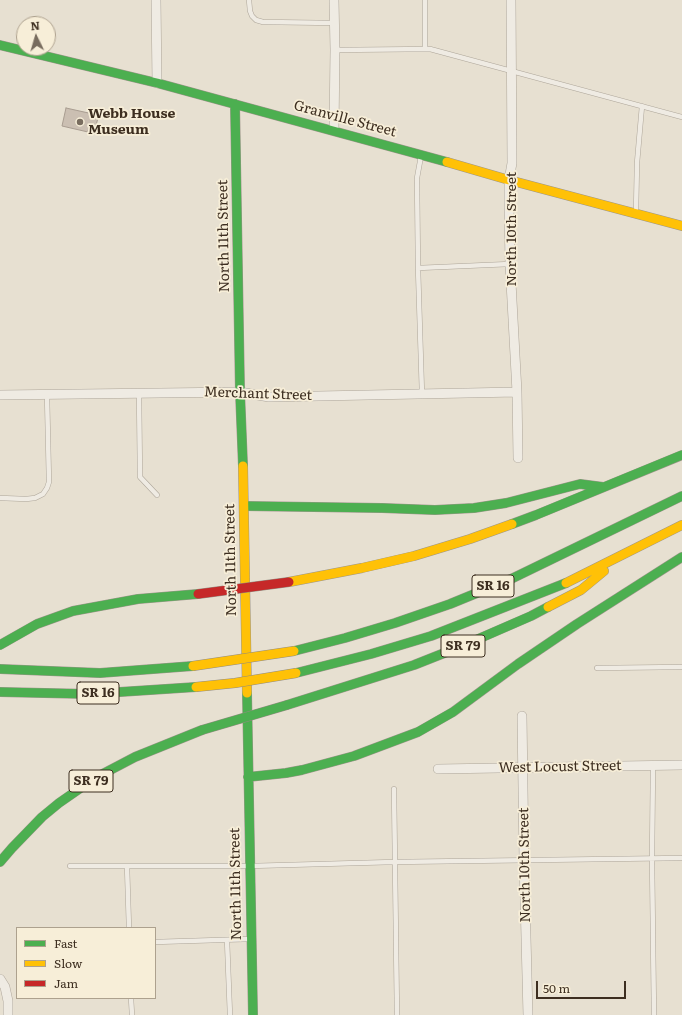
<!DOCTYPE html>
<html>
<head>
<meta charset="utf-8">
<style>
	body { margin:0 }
	#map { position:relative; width:682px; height:1015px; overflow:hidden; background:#e7e0d1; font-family:Literata,serif }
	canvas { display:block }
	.legend { position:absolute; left:16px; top:927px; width:140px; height:72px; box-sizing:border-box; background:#f7eed8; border:1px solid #ada18e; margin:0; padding:5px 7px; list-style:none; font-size:12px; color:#3d2e20 }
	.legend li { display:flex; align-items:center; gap:8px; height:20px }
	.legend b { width:20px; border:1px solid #ada18e }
	.north { position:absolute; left:16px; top:16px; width:40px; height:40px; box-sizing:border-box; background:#f7eed8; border:1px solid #ada18e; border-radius:50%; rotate:355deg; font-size:11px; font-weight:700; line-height:16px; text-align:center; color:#3d2e20 }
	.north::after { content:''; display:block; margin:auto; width:14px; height:18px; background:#786c5e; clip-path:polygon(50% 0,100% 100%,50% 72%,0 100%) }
	.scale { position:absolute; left:536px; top:981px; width:90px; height:18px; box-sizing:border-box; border:2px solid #3d2e20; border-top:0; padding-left:5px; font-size:12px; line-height:14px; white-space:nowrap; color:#3d2e20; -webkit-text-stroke:3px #f7eed8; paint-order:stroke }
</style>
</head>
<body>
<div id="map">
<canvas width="682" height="1015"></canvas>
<ul class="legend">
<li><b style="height:5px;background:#4caf50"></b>Fast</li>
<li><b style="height:5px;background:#ffc107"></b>Slow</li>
<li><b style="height:5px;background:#c62828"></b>Jam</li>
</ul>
<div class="north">N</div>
<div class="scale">50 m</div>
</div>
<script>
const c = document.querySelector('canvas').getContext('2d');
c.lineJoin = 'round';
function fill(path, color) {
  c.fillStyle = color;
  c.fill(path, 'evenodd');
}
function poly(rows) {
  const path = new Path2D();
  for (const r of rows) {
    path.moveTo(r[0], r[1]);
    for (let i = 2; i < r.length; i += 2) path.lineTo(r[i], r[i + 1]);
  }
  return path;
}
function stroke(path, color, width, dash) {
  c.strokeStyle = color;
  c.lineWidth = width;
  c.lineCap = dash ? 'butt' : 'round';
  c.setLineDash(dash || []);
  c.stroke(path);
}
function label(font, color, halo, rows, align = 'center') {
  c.font = font + ' Literata,serif';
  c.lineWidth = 3.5;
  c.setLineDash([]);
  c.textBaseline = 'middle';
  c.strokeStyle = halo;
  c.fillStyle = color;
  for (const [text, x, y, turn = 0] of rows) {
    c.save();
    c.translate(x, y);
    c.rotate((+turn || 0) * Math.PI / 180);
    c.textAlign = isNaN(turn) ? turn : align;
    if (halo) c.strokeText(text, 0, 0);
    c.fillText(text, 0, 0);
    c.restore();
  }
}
const building = poly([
	[66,108,93,114,92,117,98,118,95,129,89,127,88,132,62,126,66,108]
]);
fill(building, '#cbbfb2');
stroke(building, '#a89c90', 1);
const lane = poly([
	[249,0,250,11,252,16,256,20,263,22,335,23],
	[425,0,425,49],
	[335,50,430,49,682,117],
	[636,212,637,163,642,106],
	[418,268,417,178,421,156],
	[139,393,140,477,157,495],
	[422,394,418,268,510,264],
	[0,498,26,499,35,498,43,494,47,488,49,482,47,395],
	[597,668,682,667],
	[653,766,652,859,654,1015],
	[394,789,397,1015],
	[70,866,250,866,394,862,682,858],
	[127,866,129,928],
	[227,940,230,1015],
	[155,942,251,939],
	[131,998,132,1015]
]);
const street = poly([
	[156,0,157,83],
	[511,0,512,163,509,180,509,204,510,264,517,392,518,458],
	[334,130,335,50,334,0],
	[0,395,240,392,269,397,517,392],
	[522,716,524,860,528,1015],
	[438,769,682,765],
	[0,979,5,987,8,1001,8,1015]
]);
const fast = poly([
	[0,45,157,83,447,162],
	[235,104,240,392,243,466],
	[244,506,382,508,435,510,474,508,506,503,580,484,603,487],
	[512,524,536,515,682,455],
	[0,645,37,624,73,611,138,599,198,594],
	[294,651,345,638,395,623,450,604,511,579,682,496],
	[0,669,100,673,193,666],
	[296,673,371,654,431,636,566,583],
	[0,692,89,694,196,687],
	[247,693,253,1015],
	[287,705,414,665,462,646,531,616,548,607],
	[248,777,286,773,302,770,354,756,418,732,453,712,518,664,577,624,682,557],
	[0,862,12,848,42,817,59,803,95,778,135,757,202,730]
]);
const slow = poly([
	[447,162,509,180,682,226],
	[243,466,247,693],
	[289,582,362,568,414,556,470,539,512,524],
	[566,583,682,525],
	[548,607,581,590,604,571]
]);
stroke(lane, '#ada599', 5.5);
stroke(street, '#ada599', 10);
stroke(fast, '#9c958a', 10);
stroke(slow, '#9c958a', 10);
stroke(lane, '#efebe3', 4.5);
stroke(street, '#efebe3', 9);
stroke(fast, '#4caf50', 9);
stroke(slow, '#ffc107', 9);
const fastBridge = poly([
	[202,730,287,705]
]);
const slowBridge = poly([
	[193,666,294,651],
	[196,687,235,683,296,673]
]);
const jamBridge = poly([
	[198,594,289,582]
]);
stroke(fastBridge, '#928b80', 10, []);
stroke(slowBridge, '#928b80', 10, []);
stroke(jamBridge, '#928b80', 10, []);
stroke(fastBridge, '#4caf50', 9);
stroke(slowBridge, '#ffc107', 9);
stroke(jamBridge, '#c62828', 9);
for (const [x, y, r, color] of [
	[80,122,4,"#786c5e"]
]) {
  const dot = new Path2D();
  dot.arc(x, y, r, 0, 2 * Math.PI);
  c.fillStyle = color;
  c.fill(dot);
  stroke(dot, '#f7eed8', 1.5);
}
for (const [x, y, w] of [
	[493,586,42],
	[463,646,44],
	[98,693,42],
	[91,781,44]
]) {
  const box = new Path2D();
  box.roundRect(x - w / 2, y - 11, w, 22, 3);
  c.fillStyle = '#f7eed8';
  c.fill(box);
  stroke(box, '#3d2e20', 1);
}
label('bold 13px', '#3d2e20', null, [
	["SR 16",493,586],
	["SR 79",463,646],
	["SR 16",98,693],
	["SR 79",91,781]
]);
label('bold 14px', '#3d2e20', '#f7eed8', [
	["Webb House",88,114],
	["Museum",88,130]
], 'left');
label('14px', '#3d2e20', '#f7eed8', [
	["Granville Street",345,119,15],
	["North 10th Street",512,229,-90],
	["North 11th Street",224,236,-91],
	["Merchant Street",258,394,2],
	["North 11th Street",231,560,-91],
	["West Locust Street",560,767,-1],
	["North 10th Street",525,865,-91],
	["North 11th Street",236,884,-91]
]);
</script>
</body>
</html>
